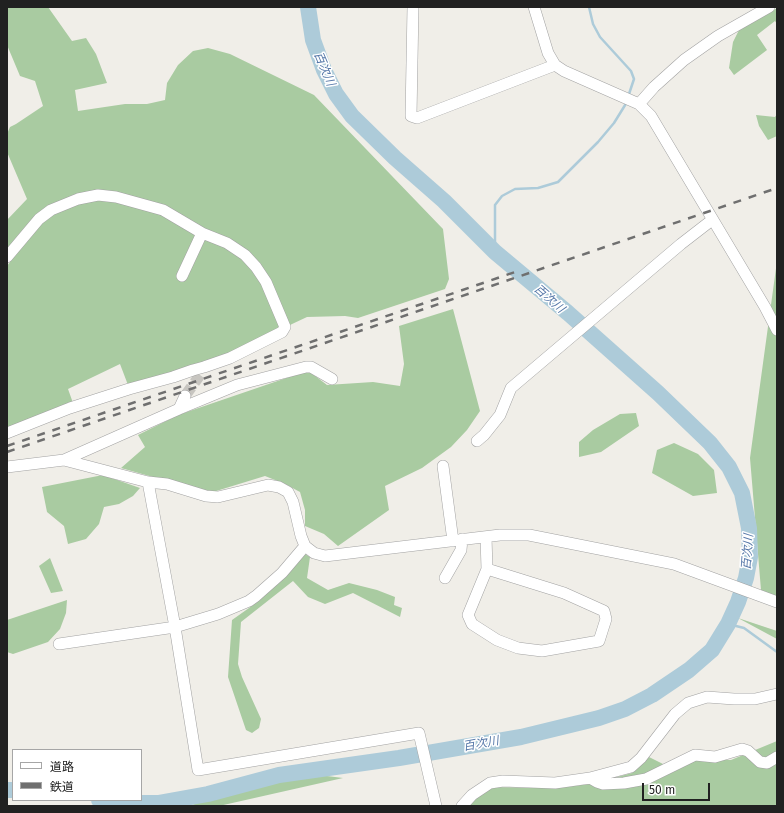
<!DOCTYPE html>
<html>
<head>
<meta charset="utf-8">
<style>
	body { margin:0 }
	#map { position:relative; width:784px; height:813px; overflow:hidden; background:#f0eee8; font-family:"Fira Sans","Noto Sans JP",sans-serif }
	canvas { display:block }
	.frame { position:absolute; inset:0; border:8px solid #212121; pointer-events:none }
	.legend { position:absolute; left:12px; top:749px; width:130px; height:52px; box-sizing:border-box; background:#fff; border:1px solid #a6a6a6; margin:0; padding:5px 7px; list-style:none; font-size:12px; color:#212121 }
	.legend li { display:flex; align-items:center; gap:8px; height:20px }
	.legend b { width:20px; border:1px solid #a6a6a6 }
	.scale { position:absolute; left:642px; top:783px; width:68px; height:18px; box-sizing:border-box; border:2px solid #212121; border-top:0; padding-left:5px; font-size:12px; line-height:14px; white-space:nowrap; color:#212121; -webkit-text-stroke:3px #fff; paint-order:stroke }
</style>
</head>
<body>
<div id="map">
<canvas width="784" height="813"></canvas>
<div class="frame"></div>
<ul class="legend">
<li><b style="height:5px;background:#fff"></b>道路</li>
<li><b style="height:5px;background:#6f6f6f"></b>鉄道</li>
</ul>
<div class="scale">50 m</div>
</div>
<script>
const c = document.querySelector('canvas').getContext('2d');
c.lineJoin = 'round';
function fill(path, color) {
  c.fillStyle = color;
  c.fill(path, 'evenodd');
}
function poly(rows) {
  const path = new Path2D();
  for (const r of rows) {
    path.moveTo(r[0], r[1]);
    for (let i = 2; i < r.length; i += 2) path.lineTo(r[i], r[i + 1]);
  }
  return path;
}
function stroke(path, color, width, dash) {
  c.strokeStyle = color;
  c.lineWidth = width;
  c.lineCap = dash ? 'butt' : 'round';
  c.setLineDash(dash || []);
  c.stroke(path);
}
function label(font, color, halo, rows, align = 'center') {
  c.font = font + ' "Fira Sans","Noto Sans JP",sans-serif';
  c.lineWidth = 3;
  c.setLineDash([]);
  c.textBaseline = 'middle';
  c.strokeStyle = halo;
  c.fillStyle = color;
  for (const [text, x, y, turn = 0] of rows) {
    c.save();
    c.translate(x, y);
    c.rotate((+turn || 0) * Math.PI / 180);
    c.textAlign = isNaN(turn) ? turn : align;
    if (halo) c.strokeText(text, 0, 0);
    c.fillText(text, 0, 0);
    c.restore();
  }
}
fill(poly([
	[7,7,48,7,72,41,86,38,96,54,107,83,75,90,78,111,125,104,147,104,165,100,167,83,178,65,193,51,208,48,230,54,314,95,443,229,449,279,445,289,358,318,345,316,307,317,209,363,128,385,120,364,68,389,73,403,7,431,7,266,10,262,7,251,7,220,27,199,7,152,7,134,10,127,16,124,43,106,35,81,20,76,7,45],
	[777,8,777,24,775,21,757,35,767,50,734,75,729,68,733,42,739,30],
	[777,114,777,136,768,140,759,126,756,115,775,117],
	[777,261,777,605,761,590,750,458],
	[453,309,480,411,467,430,451,447,422,468,385,486,389,510,338,546,324,534,305,526,305,510,300,492,285,484,265,476,213,492,206,492,121,468,145,447,138,435,178,415,301,373,310,372,327,385,373,382,400,386,404,364,399,326],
	[636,413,639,426,601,452,579,457,579,442,593,430,620,414],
	[674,443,698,454,714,470,717,493,693,496,652,473,657,450],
	[103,475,140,488,133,496,119,504,104,507,99,524,86,539,68,544,64,526,47,512,42,487],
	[303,553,310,557,307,578,328,590,349,583,377,590,395,597,394,605,402,608,400,617,353,593,325,604,308,597,293,581,241,622,238,664,242,677,261,719,259,728,252,733,246,730,228,677,232,620,249,608,282,580],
	[50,558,63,591,51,593,39,566],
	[67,600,66,613,60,629,48,642,13,654,7,652,7,620],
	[738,618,777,631,777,640,777,639],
	[777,741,777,806,465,806,490,787,555,788,590,784,632,773,649,757,673,769,695,759,731,760],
	[311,774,343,778,219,806,189,806,233,791]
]), '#a9cba1');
stroke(poly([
	[589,7,593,24,600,37,631,71,634,79,628,97],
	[495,252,495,205,502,196,515,189,538,188,558,182,598,142,614,123,627,102],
	[728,624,744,628,777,652]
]), '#adcbd9', 2.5);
stroke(poly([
	[7,790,13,790],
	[99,800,136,803,158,803,208,794,279,775,399,758,521,737,599,718,625,709,652,695,689,670,712,650,728,624,738,602,746,578,750,557,749,528,742,493,729,467,710,443,658,393,568,313,495,252,444,201,395,158,352,116,336,94,324,70,313,40,308,7]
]), '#adcbd9', 16);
stroke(poly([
	[185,396,200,375]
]), '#c7c5c0', 11, [11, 5.5]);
const minor = poly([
	[413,7,411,116,417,118,555,65],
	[534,7,548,53,555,65,564,71,639,104,651,116,765,307,777,330],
	[639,104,654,87,684,60,718,36,769,7],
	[7,257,39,219,51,210,78,199,98,195,116,197,163,210,202,233,182,276],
	[179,409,237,385,306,367,311,367,332,379],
	[7,433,70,408,129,389,173,377,193,370,204,367,230,358,282,332,285,327,266,282,256,267,245,255,227,243,202,233],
	[477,441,484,435,500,415,511,388,681,244,712,220],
	[64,460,179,409,185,396],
	[443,466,453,541],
	[7,467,64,460,148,482,167,484,206,496,218,497,268,485,279,487,288,492,293,502,301,536,305,546,314,553,325,556,500,535,529,535,674,564,777,602],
	[148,482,175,627,198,770,419,733,436,806],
	[486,537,487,569,564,593,604,611,606,619,599,641,542,651,518,648,497,640,472,624,468,615,487,569],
	[445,578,461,550,462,539],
	[59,644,175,627,218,614,249,601,256,596,282,573,305,546],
	[590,778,597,782,603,784,624,783,646,779,695,755,715,757,742,749,748,751,760,762,767,763,777,757],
	[462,806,472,795,490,783,503,781,555,783,590,778,631,767,641,758,675,714,688,703,707,697,734,699,755,699,777,694]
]);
stroke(minor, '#a2a2a2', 12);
stroke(minor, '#fff', 11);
stroke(poly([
	[7,446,518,271],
	[7,452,777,188]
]), '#6f6f6f', 2.5, [8, 8]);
label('italic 12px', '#5577a8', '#fff', [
	["百次川",324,69,67],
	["百次川",549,299,41],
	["百次川",748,552,-86],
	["百次川",481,744,-10]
]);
</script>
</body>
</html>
